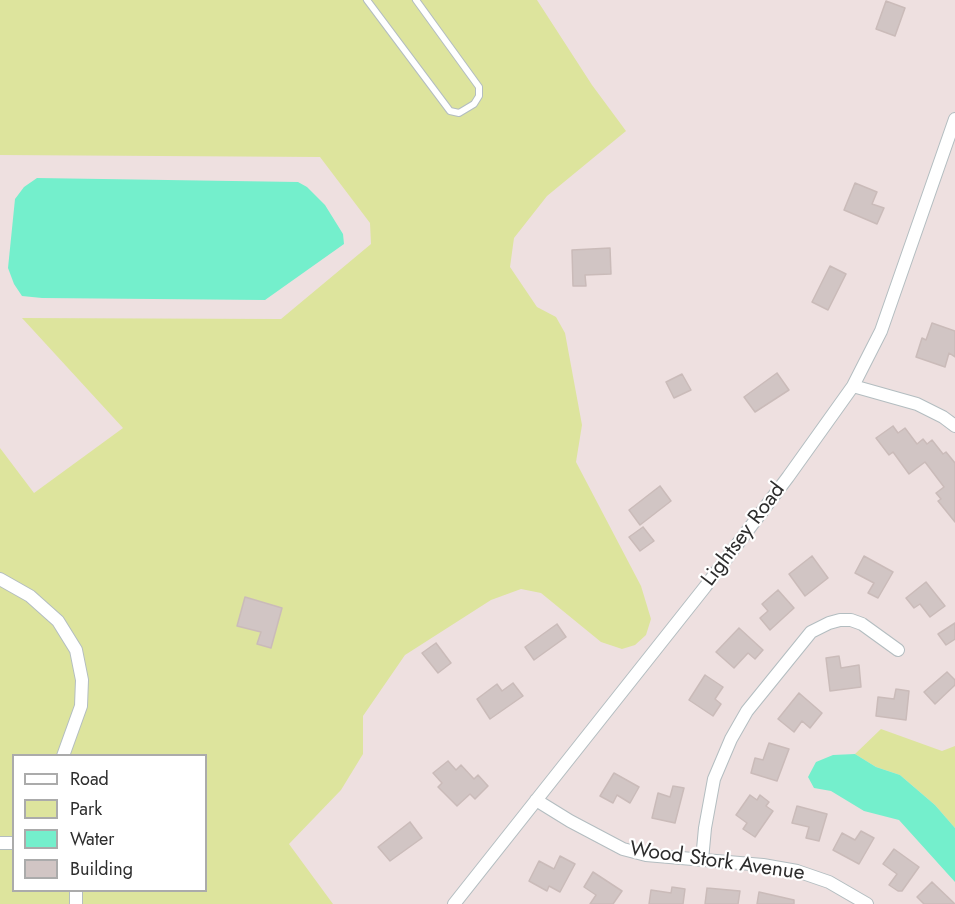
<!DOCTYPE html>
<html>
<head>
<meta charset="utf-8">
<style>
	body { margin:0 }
	#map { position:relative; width:955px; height:904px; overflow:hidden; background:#eee0e0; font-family:Jost,sans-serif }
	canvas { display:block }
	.legend { position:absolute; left:12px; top:754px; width:195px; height:138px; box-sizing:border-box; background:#fff; border:2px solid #ababab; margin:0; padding:8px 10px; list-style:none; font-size:18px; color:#2d2d2d }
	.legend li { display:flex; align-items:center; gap:12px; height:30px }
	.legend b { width:30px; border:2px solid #ababab }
</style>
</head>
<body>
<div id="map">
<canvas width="955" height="904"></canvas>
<ul class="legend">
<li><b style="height:8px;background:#fff"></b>Road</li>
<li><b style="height:16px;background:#dde49d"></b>Park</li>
<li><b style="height:16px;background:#74efcc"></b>Water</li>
<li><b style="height:16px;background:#d1c5c4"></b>Building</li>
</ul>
</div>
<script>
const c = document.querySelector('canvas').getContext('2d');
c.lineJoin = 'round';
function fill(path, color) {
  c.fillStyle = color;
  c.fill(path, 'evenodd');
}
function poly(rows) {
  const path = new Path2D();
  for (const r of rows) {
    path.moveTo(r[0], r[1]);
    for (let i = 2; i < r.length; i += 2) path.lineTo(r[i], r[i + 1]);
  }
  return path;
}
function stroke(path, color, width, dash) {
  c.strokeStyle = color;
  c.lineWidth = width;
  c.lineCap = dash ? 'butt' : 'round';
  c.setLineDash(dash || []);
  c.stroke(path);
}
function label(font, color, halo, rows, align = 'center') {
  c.font = font + ' Jost,sans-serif';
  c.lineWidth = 4.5;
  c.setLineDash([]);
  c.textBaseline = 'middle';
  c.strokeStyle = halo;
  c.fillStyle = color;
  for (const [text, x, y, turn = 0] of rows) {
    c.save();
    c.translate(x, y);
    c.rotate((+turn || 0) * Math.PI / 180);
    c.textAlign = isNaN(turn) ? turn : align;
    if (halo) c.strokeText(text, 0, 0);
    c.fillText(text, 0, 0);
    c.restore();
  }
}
fill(poly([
	[0,0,537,0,592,85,626,131,547,196,514,238,510,267,537,307,556,317,565,333,582,425,576,462,641,586,651,619,646,635,635,645,622,649,601,642,541,593,521,589,491,600,405,655,363,716,363,754,341,790,289,844,333,904,0,904,0,448,34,493,123,428,22,318,281,319,371,244,370,223,320,157,0,155],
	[14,756,206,756,206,890,14,890],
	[881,729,942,751,955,746,955,828,935,805,900,775,876,767,855,754]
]), '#dde49d');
fill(poly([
	[37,178,298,182,307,187,325,205,343,234,344,244,265,300,42,298,22,296,14,284,8,268,15,199,24,187],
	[855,754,876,767,900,775,935,805,955,828,955,882,899,820,864,811,831,791,814,788,808,777,816,762,833,755]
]), '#74efcc');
const building = poly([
	[886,1,905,8,895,36,876,29,886,1],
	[855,183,877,192,872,204,884,208,877,224,844,210,855,183],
	[610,248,611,274,585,275,586,286,573,286,572,250,610,248],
	[830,266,846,274,828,310,812,302,830,266],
	[932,323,955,331,955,357,949,353,945,367,916,357,922,338,926,340,932,323],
	[777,373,789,390,755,412,744,397,777,373],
	[682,374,691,390,674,398,666,382,682,374],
	[893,426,898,433,905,428,917,444,923,439,927,444,932,440,943,454,946,452,955,463,955,522,938,501,941,499,936,493,944,487,925,462,909,474,893,452,889,455,876,438,893,426],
	[660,486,671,501,640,525,629,510,660,486],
	[643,527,654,541,640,551,629,537,643,527],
	[812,556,828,578,805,596,789,574,812,556],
	[864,556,893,572,878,598,868,593,874,583,855,573,864,556],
	[926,582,945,606,930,617,920,604,914,608,906,598,926,582],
	[778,590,794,608,770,630,760,618,768,611,762,604,778,590],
	[245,597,282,608,271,648,257,644,261,632,237,626,245,597],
	[955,623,955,639,946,645,938,634,955,623],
	[557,624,566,637,534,660,525,647,557,624],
	[739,628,763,650,755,659,748,653,734,668,716,652,739,628],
	[436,643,451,663,438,673,422,653,436,643],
	[839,656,841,668,859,665,861,687,830,691,826,658,839,656],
	[947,672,955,680,955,685,935,704,924,692,947,672],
	[705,675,723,687,715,699,721,704,713,716,689,700,705,675],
	[513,683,523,696,490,719,477,699,497,684,502,691,513,683],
	[896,689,909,691,906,720,876,716,878,697,894,699,896,689],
	[799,693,822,713,810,728,802,721,794,732,778,719,799,693],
	[769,743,789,749,777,781,751,773,755,758,763,760,769,743],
	[448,761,456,770,461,765,474,779,478,775,488,786,475,799,470,794,457,806,438,787,442,783,433,773,448,761],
	[614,773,639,787,630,803,617,795,613,803,600,796,614,773],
	[673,786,684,788,675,823,652,818,658,793,670,797,673,786],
	[750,795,757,800,760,795,769,802,766,806,773,811,755,837,743,829,747,823,736,815,750,795],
	[797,806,827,814,819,841,806,838,809,827,792,823,797,806],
	[410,822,422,838,390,861,378,847,410,822],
	[861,831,874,838,859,864,833,850,842,833,855,840,861,831],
	[894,849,919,867,902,891,898,891,889,885,897,874,883,864,894,849],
	[560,856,575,864,560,892,549,886,547,891,529,881,539,861,554,869,560,856],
	[593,872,622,891,613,904,590,904,596,895,584,887,593,872],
	[932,882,955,904,924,904,917,897,932,882],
	[672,887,685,889,683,904,649,904,651,890,671,893,672,887],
	[707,888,740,891,738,904,705,904,707,888],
	[759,892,794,900,794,904,757,904,759,892]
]);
fill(building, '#d1c5c4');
stroke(building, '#cabbb9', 1.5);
const service = poly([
	[367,0,450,111,459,113,474,104,479,96,479,87,416,0]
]);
const minor = poly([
	[853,386,917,404,943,417,955,426],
	[0,579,30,596,58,621,76,650,82,680,81,706,63,756],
	[536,800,570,821,623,849,646,855,763,865,797,871,829,882,867,904],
	[0,843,14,843],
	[702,860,705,828,714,779,731,739,747,711,811,632,829,623,840,620,851,620,862,624,898,650],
	[76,904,76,890],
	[454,904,705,587,788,477,853,386,881,331,955,119]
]);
stroke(service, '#b3bdc0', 8);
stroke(minor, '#b3bdc0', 14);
stroke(service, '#fff', 6);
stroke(minor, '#fff', 12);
label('21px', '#2d2d2d', '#fff', [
	["Lightsey Road",744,535,-53],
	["Wood Stork Avenue",717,862,8]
]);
</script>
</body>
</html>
